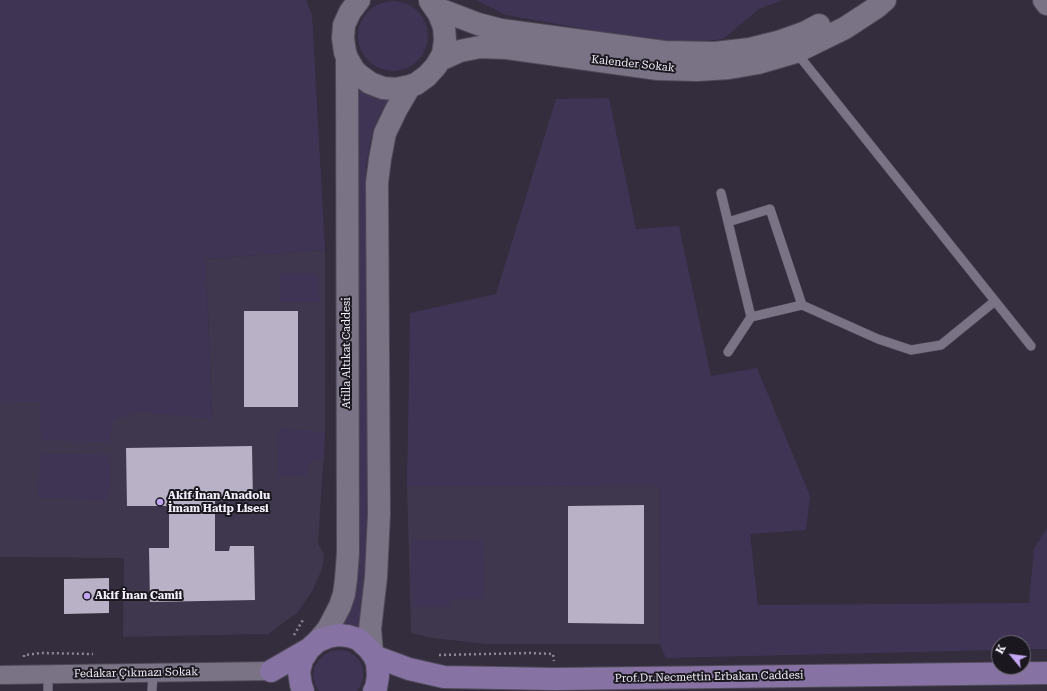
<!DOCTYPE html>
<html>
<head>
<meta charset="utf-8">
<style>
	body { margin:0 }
	#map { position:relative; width:1047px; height:691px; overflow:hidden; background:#332d3e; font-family:"Roboto Serif",serif }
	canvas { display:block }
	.north { position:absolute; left:991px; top:635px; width:40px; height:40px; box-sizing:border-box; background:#1a171f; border:1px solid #716d77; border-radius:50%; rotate:299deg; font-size:11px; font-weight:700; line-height:16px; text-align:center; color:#f3effa }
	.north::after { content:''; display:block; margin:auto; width:14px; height:18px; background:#c3a7f2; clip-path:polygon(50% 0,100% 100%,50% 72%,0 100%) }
</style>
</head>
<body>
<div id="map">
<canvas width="1047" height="691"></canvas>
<div class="north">K</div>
</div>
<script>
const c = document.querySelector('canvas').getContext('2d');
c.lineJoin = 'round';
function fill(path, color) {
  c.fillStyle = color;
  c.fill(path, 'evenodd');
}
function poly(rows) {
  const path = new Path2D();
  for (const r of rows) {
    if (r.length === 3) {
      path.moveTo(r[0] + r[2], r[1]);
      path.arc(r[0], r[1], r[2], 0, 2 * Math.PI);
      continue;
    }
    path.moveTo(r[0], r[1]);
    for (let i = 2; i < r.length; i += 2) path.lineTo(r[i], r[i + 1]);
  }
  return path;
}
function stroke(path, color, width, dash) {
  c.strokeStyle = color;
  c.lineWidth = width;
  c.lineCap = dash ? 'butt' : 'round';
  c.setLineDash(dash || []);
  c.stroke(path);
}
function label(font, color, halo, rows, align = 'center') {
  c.font = font + ' "Roboto Serif",serif';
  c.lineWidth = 4;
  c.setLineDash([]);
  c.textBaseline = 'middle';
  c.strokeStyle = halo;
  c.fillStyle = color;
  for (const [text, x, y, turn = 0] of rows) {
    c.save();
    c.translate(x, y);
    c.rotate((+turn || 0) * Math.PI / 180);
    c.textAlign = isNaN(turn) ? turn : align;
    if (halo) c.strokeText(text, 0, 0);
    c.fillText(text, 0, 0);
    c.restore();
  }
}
fill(poly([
	[325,250,325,432,318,544,324,554,322,569,313,590,297,613,268,634,123,637,124,558,0,557,0,292,212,419,206,259],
	[407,486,659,487,660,644,486,644,432,638,411,633]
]), '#3f374d');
fill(poly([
	[0,0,306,0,312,15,325,250,206,259,212,419,141,412,113,420,109,442,41,440,39,402,0,401],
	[476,0,783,0,759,9,723,39,688,43,643,39,506,15],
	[393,36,35],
	[356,84,389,98,378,119,370,143,366,167,368,524,365,572,359,627,350,624,341,623],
	[609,98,636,229,679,226,711,376,757,368,810,496,806,530,750,534,758,605,1029,603,1034,549,1047,528,1047,649,1023,649,1023,643,999,643,999,650,666,658,660,644,659,487,407,486,410,313,496,294,556,99],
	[280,273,319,273,319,302,280,302],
	[279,428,325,432,324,460,318,459,309,462,308,475,278,477],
	[40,453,111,455,109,500,38,498],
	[483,539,484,599,451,599,451,607,412,607,411,540],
	[339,650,347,651,354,655,360,661,363,669,363,677,361,685,357,691,319,691,315,684,313,676,314,668,318,661,324,655,331,651]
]), '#403454');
fill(poly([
	[244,311,298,311,298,407,244,407],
	[252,446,253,501,215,501,215,551,229,551,230,546,254,546,255,600,150,602,149,548,169,548,169,506,127,506,126,448],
	[644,505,644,624,568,623,568,506],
	[109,578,109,613,64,614,64,579]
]), '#b9b2c6');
const service = poly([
	[796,52,1031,346],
	[721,193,728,222],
	[802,305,751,317,728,222,770,209,802,305,878,339,911,350,941,345,995,301],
	[728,352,751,317],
	[48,691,48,675],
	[152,691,153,673]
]);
const minor = poly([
	[0,675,271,671]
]);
const tertiary = poly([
	[359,0,350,12,344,25,343,38,345,52,347,58,354,70,359,75,370,83,383,88,396,89,410,86,416,84,427,76,436,66,443,54,445,40,444,27,439,14,430,1],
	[1044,0,1047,4],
	[436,8,478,24,501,30,664,52,715,53,750,49,778,42,806,32,819,25],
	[440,60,460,51,480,47,507,48,658,69,697,70,729,68,758,63,796,52,845,28,877,7,885,0],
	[318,641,328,629,340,606,344,594,346,579,348,553,347,58],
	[372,652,370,629,376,577,379,514,377,183,380,159,385,133,396,110,410,86]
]);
const secondary = poly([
	[374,656,409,669,444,677,555,679,1047,673],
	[271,671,309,649],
	[303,691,301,685,299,672,302,660,309,649,318,641,328,637,338,635,348,636,358,639,368,648,374,656,377,663,378,676,376,688,374,691]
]);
stroke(service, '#4f4957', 10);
stroke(minor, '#4f4957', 20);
stroke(tertiary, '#4f4957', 24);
stroke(secondary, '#4f4957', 24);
stroke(poly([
	[294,635,303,620],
	[439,655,530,653,553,654,554,661],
	[24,657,24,655,42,653,93,654]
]), '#8e8997', 2.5, [2, 3]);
stroke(service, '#7a7386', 9);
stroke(minor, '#7a7386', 18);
stroke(tertiary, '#7a7386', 22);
stroke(secondary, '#8672a3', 22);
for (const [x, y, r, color] of [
	[160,502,4,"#c3a7f2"],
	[87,596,4,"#c3a7f2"]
]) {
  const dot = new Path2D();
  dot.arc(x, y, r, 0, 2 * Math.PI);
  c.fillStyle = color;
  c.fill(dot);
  stroke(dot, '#1a171f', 1.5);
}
label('11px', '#f3effa', '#1a171f', [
	["Kalender Sokak",633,64,6],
	["Atilla Altıkat Caddesi",347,353,-90],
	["Fedakar Çıkmazı Sokak",136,673,-1],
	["Prof.Dr.Necmettin Erbakan Caddesi",709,677,-1]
]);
label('bold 11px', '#f3effa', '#1a171f', [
	["Akif İnan Anadolu",168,496],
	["İmam Hatip Lisesi",168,509],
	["Akif İnan Camii",95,596]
], 'left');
</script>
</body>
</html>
